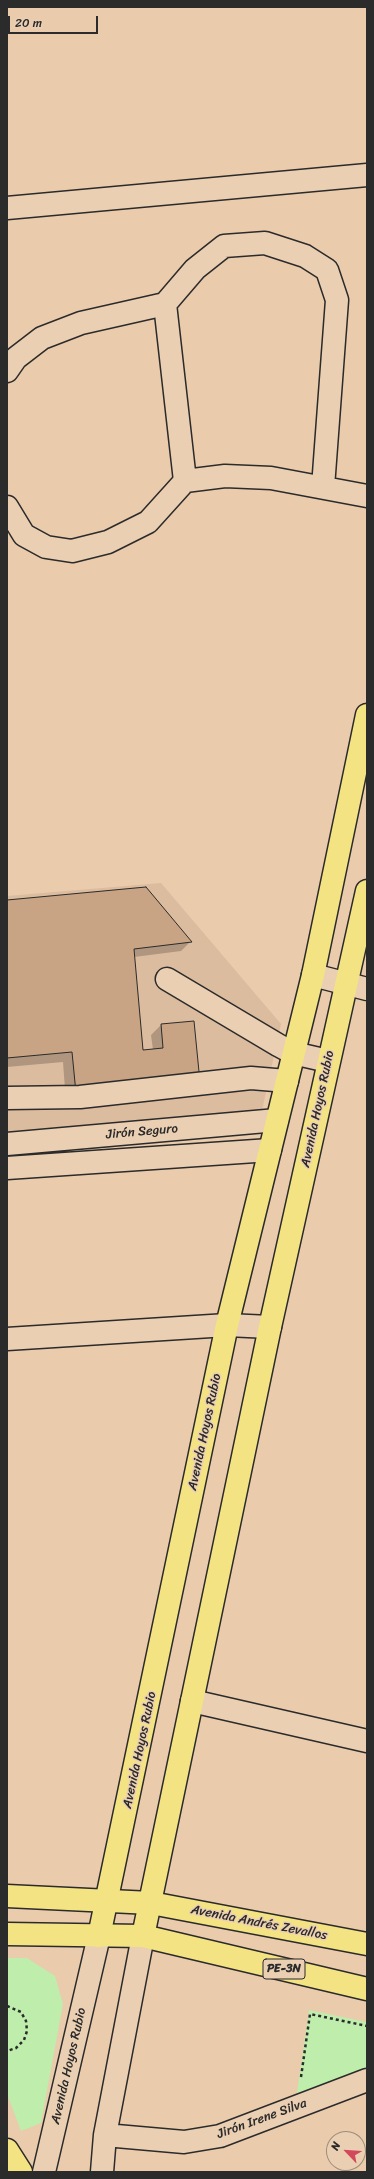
<!DOCTYPE html>
<html>
<head>
<meta charset="utf-8">
<style>
	body { margin:0 }
	#map { position:relative; width:374px; height:2179px; overflow:hidden; background:#eacbac; font-family:Sriracha,sans-serif }
	canvas { display:block }
	.frame { position:absolute; inset:0; border:8px solid #2b2b2b; pointer-events:none }
	.north { position:absolute; left:326px; top:2131px; width:40px; height:40px; box-sizing:border-box; background:#ebcfb2; border:1px solid #9e8d7c; border-radius:50%; rotate:295deg; font-size:11px; font-weight:700; line-height:16px; text-align:center; color:#2b2b2b }
	.north::after { content:''; display:block; margin:auto; width:14px; height:18px; background:#d1495b; clip-path:polygon(50% 0,100% 100%,50% 72%,0 100%) }
	.scale { position:absolute; left:8px; top:16px; width:90px; height:18px; box-sizing:border-box; border:2px solid #2b2b2b; border-top:0; padding-left:5px; font-size:12px; line-height:14px; white-space:nowrap; color:#2b2b2b; -webkit-text-stroke:3px #ebcfb2; paint-order:stroke }
</style>
</head>
<body>
<div id="map">
<canvas width="374" height="2179"></canvas>
<div class="frame"></div>
<div class="north">N</div>
<div class="scale">20 m</div>
</div>
<script>
const c = document.querySelector('canvas').getContext('2d');
c.lineJoin = 'round';
function fill(path, color) {
  c.fillStyle = color;
  c.fill(path, 'evenodd');
}
function poly(rows) {
  const path = new Path2D();
  for (const r of rows) {
    path.moveTo(r[0], r[1]);
    for (let i = 2; i < r.length; i += 2) path.lineTo(r[i], r[i + 1]);
  }
  return path;
}
function stroke(path, color, width, dash) {
  c.strokeStyle = color;
  c.lineWidth = width;
  c.lineCap = dash ? 'butt' : 'round';
  c.setLineDash(dash || []);
  c.stroke(path);
}
function label(font, color, halo, rows, align = 'center') {
  c.font = font + ' Sriracha,sans-serif';
  c.lineWidth = 3;
  c.setLineDash([]);
  c.textBaseline = 'middle';
  c.strokeStyle = halo;
  c.fillStyle = color;
  for (const [text, x, y, turn = 0] of rows) {
    c.save();
    c.translate(x, y);
    c.rotate((+turn || 0) * Math.PI / 180);
    c.textAlign = isNaN(turn) ? turn : align;
    if (halo) c.strokeText(text, 0, 0);
    c.fillText(text, 0, 0);
    c.restore();
  }
}
fill(poly([
	[161,883,281,1024,257,1133,7,1153,7,896]
]), '#dcbc9e');
fill(poly([
	[7,1958,27,1958,55,1976,63,2004,41,2123,21,2131,7,2094],
	[309,2010,367,2022,367,2074,296,2099]
]), '#beedac');
fill(poly([
	[7,901,190,942,181,951,134,957,142,1051,153,1050,151,1035,161,1025,194,1022,189,1091,66,1103,63,1062,7,1067]
]), '#0003');
const building = poly([
	[146,887,192,942,134,949,143,1050,163,1048,161,1024,194,1021,200,1082,76,1093,72,1052,7,1058,7,900,146,887]
]);
fill(building, '#c8a485');
stroke(building, '#2b2b2b', 1);
const minor = poly([
	[7,208,367,175],
	[165,304,185,481],
	[7,371,16,358,42,338,81,323,165,304,195,269,224,246,265,243,305,256,327,270,337,300,323,487],
	[7,507,24,535,46,547,72,551,108,542,148,522,185,481,225,476,271,478,367,496],
	[313,975,367,989],
	[167,979,278,1045,293,1053,328,1061],
	[7,1098,80,1097,251,1078,287,1081],
	[7,1144,277,1120],
	[7,1168,270,1150],
	[7,1339,227,1325,270,1327],
	[192,1701,367,1741],
	[105,2135,184,2142,220,2136,367,2080],
	[44,2172,99,1936],
	[102,2172,105,2135,143,1936]
]);
const major = poly([
	[99,1936,227,1325,313,975,367,715],
	[143,1936,270,1327,367,891]
]);
const highway = poly([
	[7,1896,151,1903,367,1944],
	[7,1934,143,1936,367,1989],
	[7,2150,21,2172]
]);
stroke(minor, '#2b2b2b', 25);
stroke(major, '#2b2b2b', 25);
stroke(highway, '#2b2b2b', 25);
stroke(poly([
	[7,2006,21,2012,26,2021,27,2031,24,2040,16,2048,7,2051],
	[301,2077,310,2014,367,2026]
]), '#2b2b2b', 2.5, [3, 3]);
stroke(minor, '#ebcfb2', 22);
stroke(major, '#f4e382', 22);
stroke(highway, '#f4e382', 22);
for (const [x, y, w] of [
	[284,1969,42]
]) {
  const box = new Path2D();
  box.roundRect(x - w / 2, y - 10, w, 20, 3);
  c.fillStyle = '#ebcfb2';
  c.fill(box);
  stroke(box, '#2b2b2b', 1);
}
label('bold 12px', '#2b2b2b', null, [
	["PE-3N",284,1969]
]);
label('13px', '#2b2b2b', '#ebcfb2', [
	["Avenida Hoyos Rubio",318,1109,-78],
	["Jirón Seguro",142,1132,-5],
	["Avenida Hoyos Rubio",205,1432,-78],
	["Avenida Hoyos Rubio",140,1750,-78],
	["Avenida Andrés Zevallos",259,1923,11],
	["Avenida Hoyos Rubio",69,2066,-77],
	["Jirón Irene Silva",262,2119,-20]
]);
</script>
</body>
</html>
